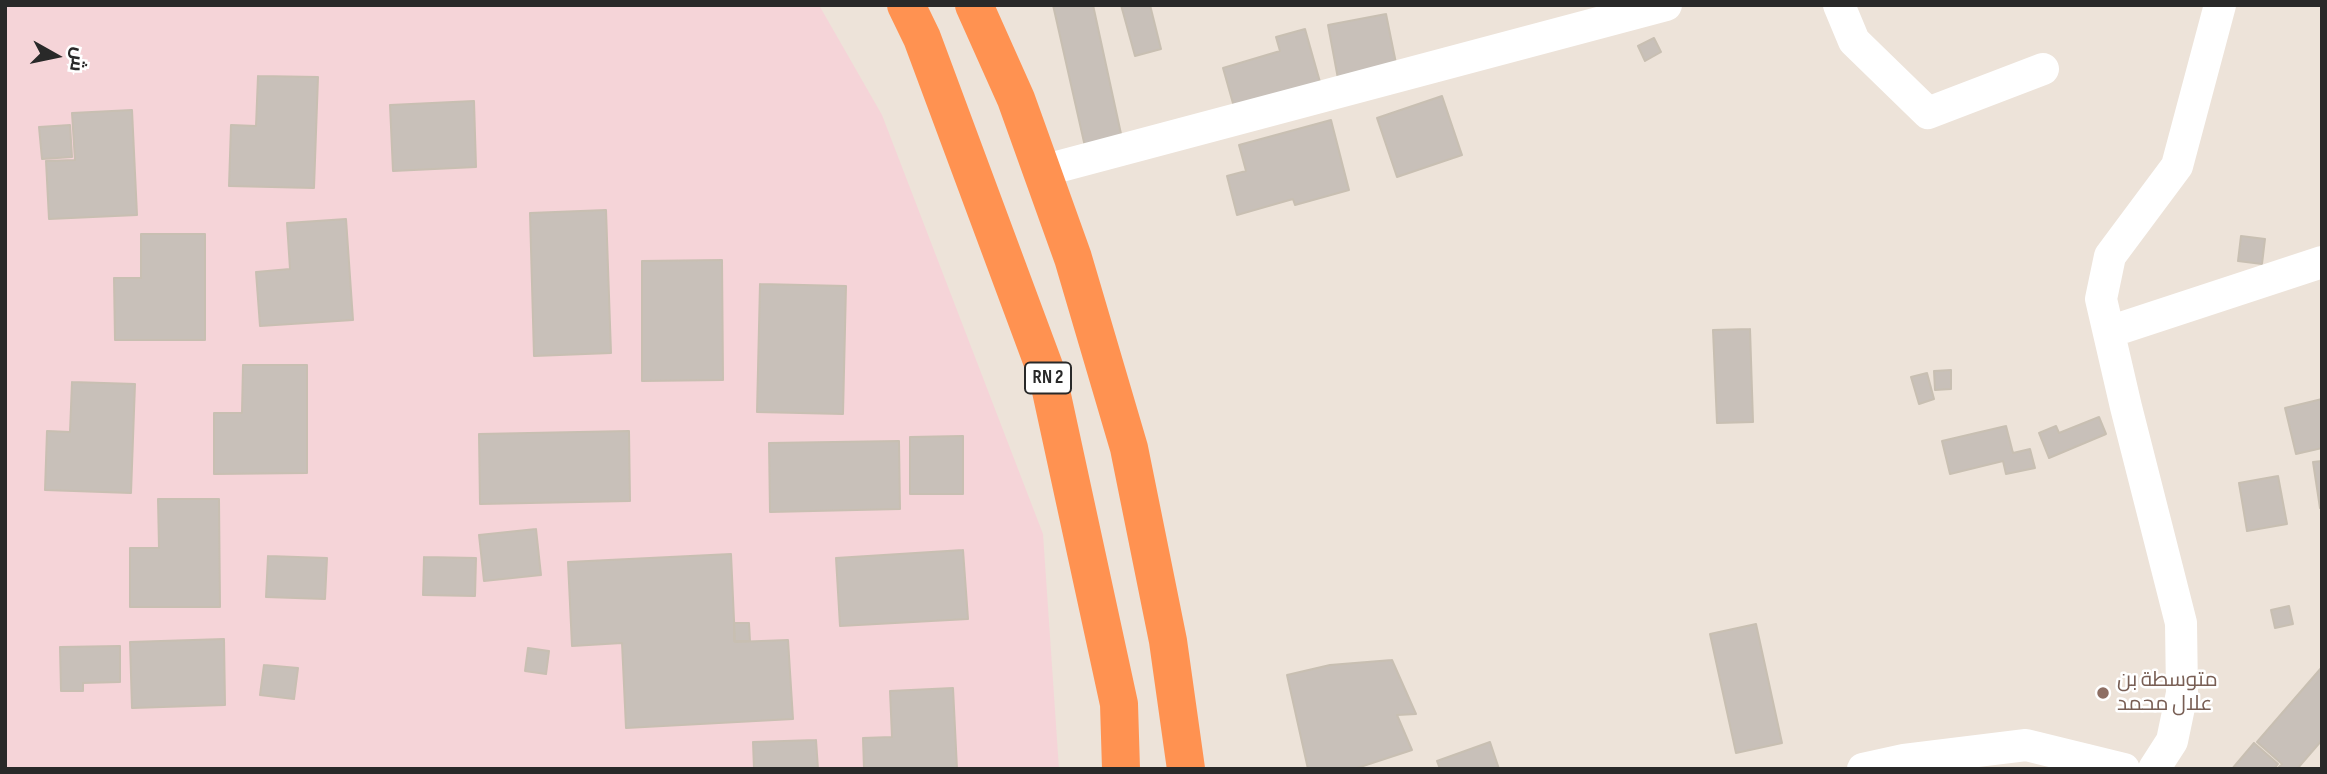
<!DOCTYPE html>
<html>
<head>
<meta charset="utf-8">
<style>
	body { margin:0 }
	#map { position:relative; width:2327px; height:774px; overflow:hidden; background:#ede3d9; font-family:"Sofia Sans Condensed",Cairo,sans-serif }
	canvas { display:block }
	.frame { position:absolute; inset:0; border:7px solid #292929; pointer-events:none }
	.north { position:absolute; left:21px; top:21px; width:70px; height:70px; -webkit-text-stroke:5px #fff; paint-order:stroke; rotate:99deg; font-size:19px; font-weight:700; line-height:28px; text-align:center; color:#292929 }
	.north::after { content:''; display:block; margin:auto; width:24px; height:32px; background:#292929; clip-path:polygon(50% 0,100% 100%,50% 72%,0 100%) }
</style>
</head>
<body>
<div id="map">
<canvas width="2327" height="774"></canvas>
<div class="frame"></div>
<div class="north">ش</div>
</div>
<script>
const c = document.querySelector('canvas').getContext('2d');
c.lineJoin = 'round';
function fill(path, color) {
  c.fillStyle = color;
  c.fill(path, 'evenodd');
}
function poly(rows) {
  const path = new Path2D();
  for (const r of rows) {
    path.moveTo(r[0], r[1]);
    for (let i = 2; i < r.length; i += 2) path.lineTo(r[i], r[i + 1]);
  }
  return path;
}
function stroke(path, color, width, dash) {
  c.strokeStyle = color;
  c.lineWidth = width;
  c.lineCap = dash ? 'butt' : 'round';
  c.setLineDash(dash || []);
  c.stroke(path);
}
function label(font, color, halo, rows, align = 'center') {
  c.font = font + ' "Sofia Sans Condensed",Cairo,sans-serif';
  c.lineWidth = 5;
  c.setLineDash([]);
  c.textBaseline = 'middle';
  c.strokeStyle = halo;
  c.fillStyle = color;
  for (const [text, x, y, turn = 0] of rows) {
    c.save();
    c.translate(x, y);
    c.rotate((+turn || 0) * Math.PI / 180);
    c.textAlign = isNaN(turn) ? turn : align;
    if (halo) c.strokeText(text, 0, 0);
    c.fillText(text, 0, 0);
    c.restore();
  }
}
fill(poly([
	[5,5,819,5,882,115,1043,534,1059,769,5,769]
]), '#f5d4d8');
const building = poly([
	[1053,5,1093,5,1123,143,1086,151,1053,5],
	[1121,5,1150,5,1161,49,1135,56,1121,5],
	[1386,14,1398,73,1339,84,1328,25,1386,14],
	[1305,29,1322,89,1236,114,1223,68,1280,51,1276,37,1305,29],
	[1654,38,1661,52,1645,61,1638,46,1654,38],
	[258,76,318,77,314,188,229,186,231,125,256,126,258,76],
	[1442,96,1462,155,1397,177,1377,118,1442,96],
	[474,101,476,167,393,171,390,105,474,101],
	[132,110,137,215,49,219,46,161,75,160,72,113,132,110],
	[1331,120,1349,190,1295,205,1293,199,1237,215,1227,176,1246,171,1239,145,1331,120],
	[70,125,72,157,42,159,39,127,70,125],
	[606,210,611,353,534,356,530,213,606,210],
	[346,219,353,320,260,326,256,272,290,269,287,223,346,219],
	[141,234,205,234,205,340,115,340,114,278,141,278,141,234],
	[2241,236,2265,239,2262,264,2238,261,2241,236],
	[722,260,723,380,642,381,642,261,722,260],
	[760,284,846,286,843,414,757,412,760,284],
	[1750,329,1753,422,1717,423,1713,330,1750,329],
	[243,365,307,365,307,473,214,474,214,413,242,413,243,365],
	[1951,370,1951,389,1935,390,1934,371,1951,370],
	[1927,373,1934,399,1919,404,1911,377,1927,373],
	[72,382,135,384,131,493,45,490,47,431,70,432,72,382],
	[2322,399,2322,448,2296,454,2285,408,2322,399],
	[2099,417,2106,434,2049,458,2039,433,2056,426,2059,433,2099,417],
	[2006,426,2013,453,2030,449,2035,468,2006,474,2003,461,1950,474,1942,441,2006,426],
	[629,431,630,501,480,504,479,434,629,431],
	[963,436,963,494,910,494,910,437,963,436],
	[899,441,900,509,770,512,769,443,899,441],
	[2322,461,2322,508,2320,508,2313,462,2322,461],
	[2278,476,2287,524,2247,531,2239,483,2278,476],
	[158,499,219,499,220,607,130,607,130,548,159,548,158,499],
	[536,529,541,575,484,581,479,535,536,529],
	[963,550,968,619,840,626,836,558,963,550],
	[731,554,735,642,788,640,793,719,626,728,622,643,572,646,568,562,731,554],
	[268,556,327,558,325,599,266,597,268,556],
	[424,557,476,558,475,596,423,595,424,557],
	[2289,606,2293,624,2275,628,2271,610,2289,606],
	[734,623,749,623,750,641,734,641,734,623],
	[1756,624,1782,743,1736,753,1710,634,1756,624],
	[224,639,225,705,132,708,130,642,224,639],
	[120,646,120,682,83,683,83,691,61,691,60,647,120,646],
	[528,648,549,651,546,674,525,671,528,648],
	[1392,660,1416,714,1397,715,1412,750,1354,769,1308,769,1287,675,1330,665,1392,660],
	[264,665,298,668,294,699,260,695,264,665],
	[2322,667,2322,740,2297,769,2277,769,2282,764,2257,742,2322,667],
	[953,688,957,769,864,769,863,738,892,737,890,691,953,688],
	[816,740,818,769,754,769,753,742,816,740],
	[1490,742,1499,769,1440,769,1437,761,1490,742],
	[2254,743,2278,764,2274,769,2232,769,2254,743]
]);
fill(building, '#c8c0b9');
stroke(building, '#c8bfb2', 2);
stroke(poly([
	[1839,5,1854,41,1928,113,2043,69],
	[1042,171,1666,5],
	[2109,332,2322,262],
	[1863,769,1904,760,2026,745,2124,769],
	[2154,769,2172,741,2182,693,2181,623,2126,407,2101,299,2110,256,2177,166,2220,5]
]), '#fff', 32);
stroke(poly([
	[906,5,922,38,1048,377,1119,704,1121,769],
	[974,5,1016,99,1073,258,1129,448,1168,641,1186,769]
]), '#ff9251', 38);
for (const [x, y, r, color] of [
	[2103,693,7,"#8d6e63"]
]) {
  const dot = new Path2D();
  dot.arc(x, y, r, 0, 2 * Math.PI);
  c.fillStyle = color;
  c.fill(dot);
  stroke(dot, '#fff', 2.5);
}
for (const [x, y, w] of [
	[1048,378,46]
]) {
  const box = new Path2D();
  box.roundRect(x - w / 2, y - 15.5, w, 31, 5);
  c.fillStyle = '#fff';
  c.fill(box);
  stroke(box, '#292929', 2);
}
label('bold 19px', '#292929', null, [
	["RN 2",1048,378]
]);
label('21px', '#785e54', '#fff', [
	["متوسطة بن",2117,681],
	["علال محمد",2117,705]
], 'left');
</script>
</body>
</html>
